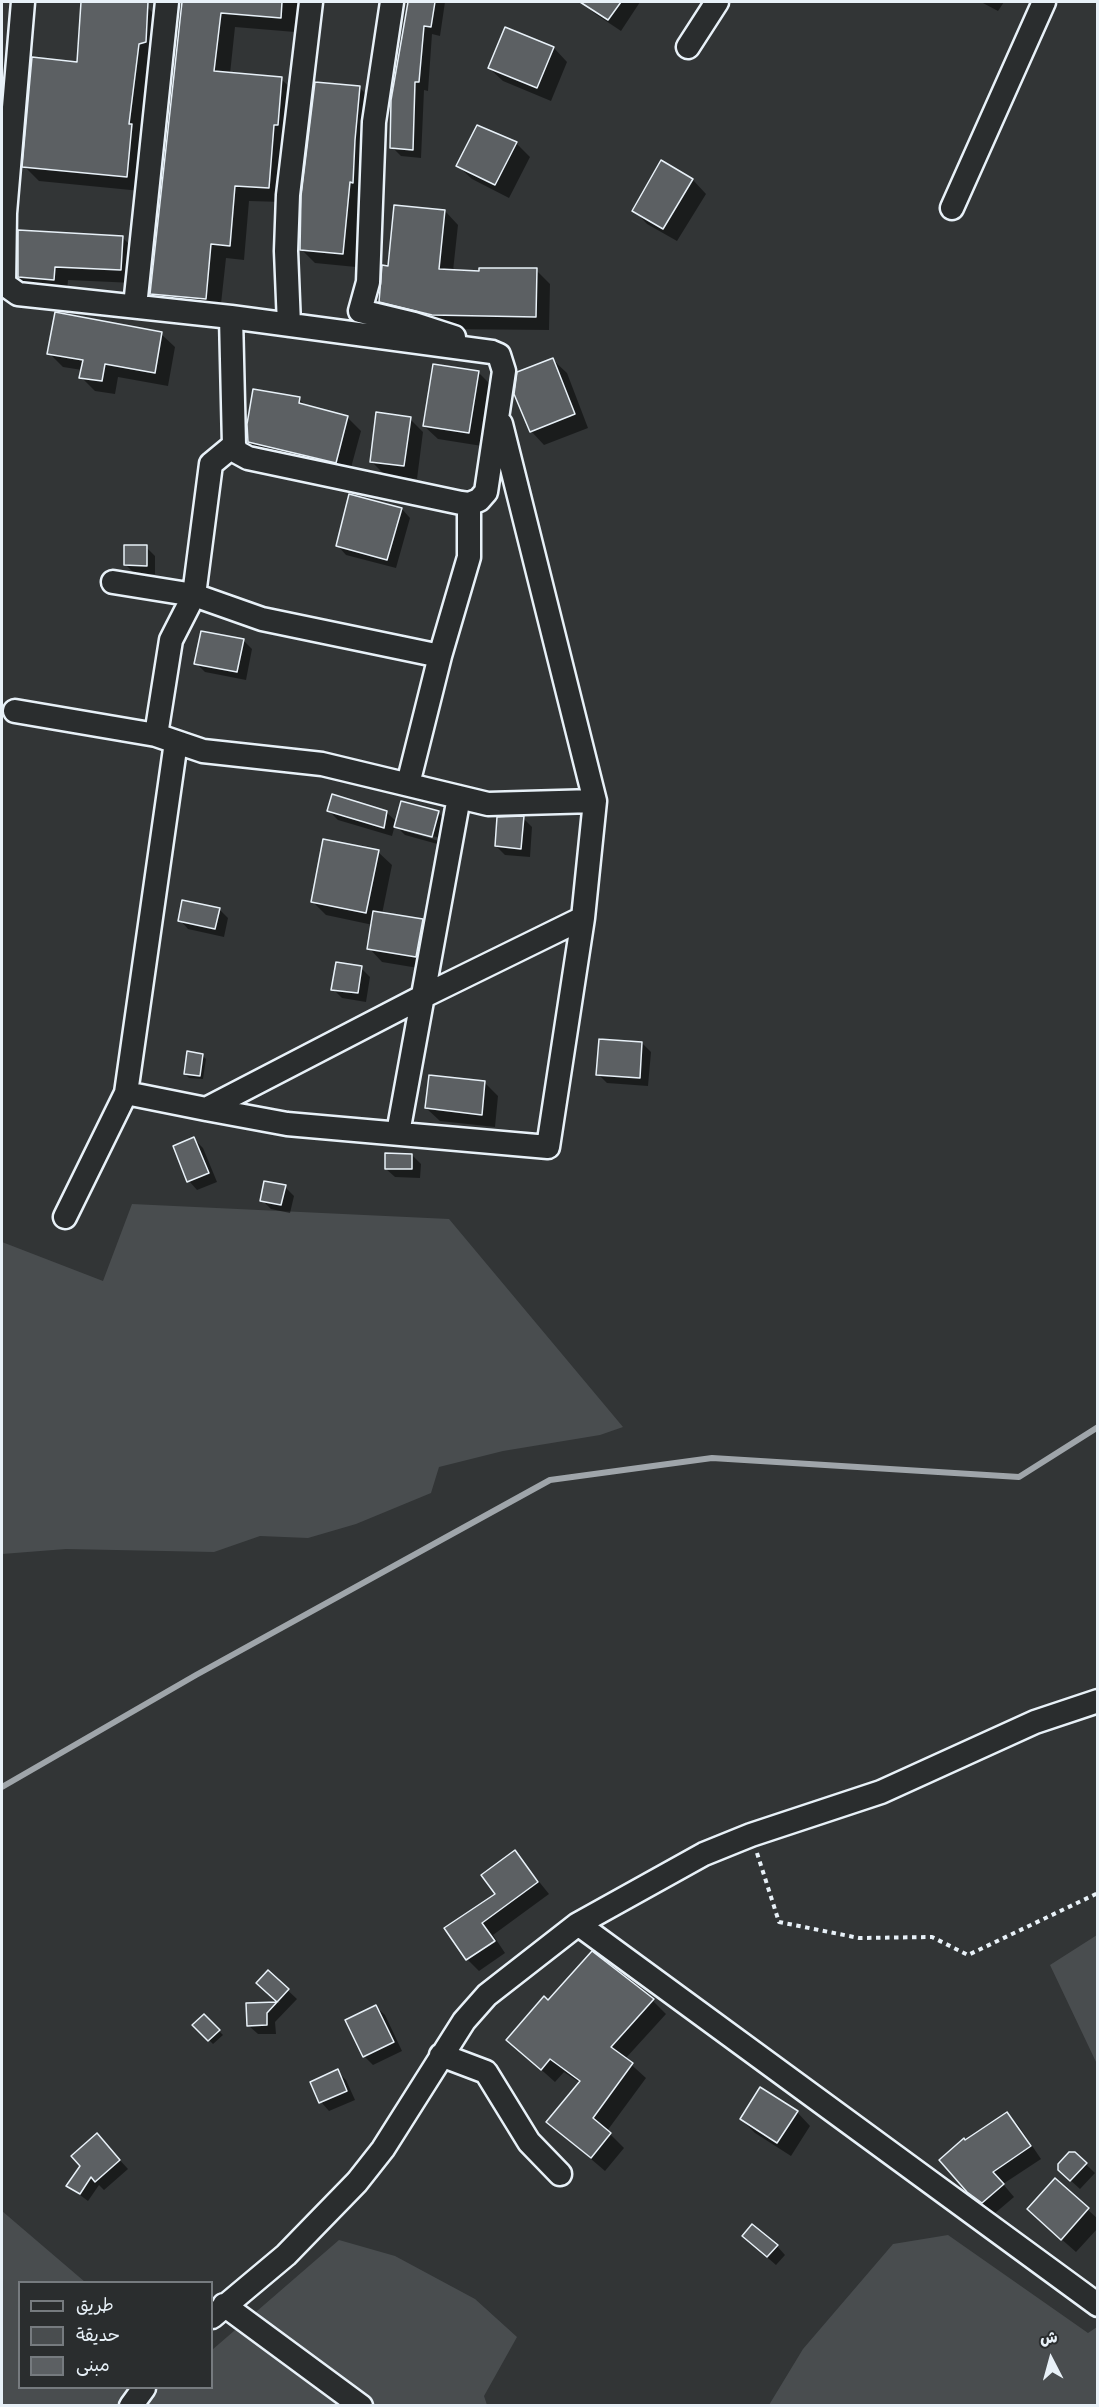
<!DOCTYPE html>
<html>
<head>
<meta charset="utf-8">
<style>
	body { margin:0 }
	#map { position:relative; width:1099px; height:2407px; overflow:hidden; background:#323536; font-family:"Gochi Hand","Playpen Sans Arabic",sans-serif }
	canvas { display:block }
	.frame { position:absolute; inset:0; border:3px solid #e8f1f8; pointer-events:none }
	.legend { position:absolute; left:18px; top:2281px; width:195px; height:108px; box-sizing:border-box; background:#2a2d2e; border:2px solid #767b7f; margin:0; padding:8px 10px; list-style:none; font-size:18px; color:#e8f1f8 }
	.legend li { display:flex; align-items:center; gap:12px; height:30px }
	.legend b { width:30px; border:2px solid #767b7f }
	.north { position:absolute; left:1021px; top:2329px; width:60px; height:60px; -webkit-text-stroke:4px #2a2d2e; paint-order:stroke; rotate:354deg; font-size:16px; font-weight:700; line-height:24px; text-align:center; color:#e8f1f8 }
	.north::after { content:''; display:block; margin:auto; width:21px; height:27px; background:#e8f1f8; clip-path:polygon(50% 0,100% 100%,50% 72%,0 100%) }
</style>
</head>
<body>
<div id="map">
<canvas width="1099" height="2407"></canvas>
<div class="frame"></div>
<ul class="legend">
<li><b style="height:8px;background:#2a2d2e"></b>طريق</li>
<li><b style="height:16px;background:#494d4f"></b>حديقة</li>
<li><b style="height:16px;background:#5c6063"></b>مبنى</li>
</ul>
<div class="north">ش</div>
</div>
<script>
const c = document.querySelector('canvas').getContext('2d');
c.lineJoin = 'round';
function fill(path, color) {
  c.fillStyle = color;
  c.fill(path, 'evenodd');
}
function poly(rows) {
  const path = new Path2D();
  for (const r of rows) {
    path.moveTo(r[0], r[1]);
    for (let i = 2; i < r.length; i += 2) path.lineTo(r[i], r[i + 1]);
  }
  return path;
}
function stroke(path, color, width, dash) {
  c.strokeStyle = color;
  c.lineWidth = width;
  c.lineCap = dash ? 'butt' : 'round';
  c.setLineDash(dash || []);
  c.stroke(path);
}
fill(poly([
	[132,1204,449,1219,623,1427,600,1435,503,1451,439,1467,431,1493,356,1524,308,1538,260,1536,214,1552,66,1549,2,1554,2,1242,103,1281],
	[1097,1935,1097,2064,1050,1965],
	[2,2211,85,2282,20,2282,20,2388,212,2388,212,2350,339,2240,395,2256,475,2299,517,2337,484,2396,487,2405,2,2405],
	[948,2235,1088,2333,1097,2327,1097,2405,769,2405,803,2349,893,2244]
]), '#494d4f');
fill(poly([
	[83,2,138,2,138,7,147,7,162,22,141,191,39,181,24,166,79,64],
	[181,2,298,2,295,32,235,27,230,74,281,79,296,93,283,202,249,201,244,260,226,258,220,313,166,308,151,293,183,7],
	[409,2,445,2,440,36,432,34,428,91,424,90,421,158,401,156,392,147,393,100],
	[582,2,640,2,621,31,594,13],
	[981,2,1004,2,998,11],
	[554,48,567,62,551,101,503,81,489,68],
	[360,88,373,101,356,267,315,263,301,249],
	[516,143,530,157,509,198,472,179,458,166],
	[662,162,693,180,706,194,677,241,647,224,634,210],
	[445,211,458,225,453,271,480,272,536,270,550,284,549,330,446,329,394,315,380,301,390,267],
	[122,237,136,251,134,283,68,280,67,292,33,290,19,277],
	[161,334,175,347,168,386,118,377,115,394,95,391,81,377,82,370,63,367,49,353],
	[553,360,567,373,588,428,544,445,531,431],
	[478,372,492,386,482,446,438,439,424,426],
	[299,399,307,407,347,417,361,431,349,475,263,456,249,442],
	[410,419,423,432,417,479,385,475,371,461],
	[402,509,410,518,396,568,346,555,338,546],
	[146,547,155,556,155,574,135,574,126,565],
	[243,640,252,649,246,680,205,672,196,663],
	[329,811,386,812,397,822,438,813,447,821,441,845,405,835,395,825,392,836,338,820],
	[404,828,440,838,439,841,404,831],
	[523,818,532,827,530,857,505,855,496,846],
	[378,852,392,865,382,914,422,920,436,934,430,970,382,962,369,948,373,925,326,915,313,902],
	[219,909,228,918,224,937,188,929,180,920],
	[361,968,370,977,366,1002,342,998,333,989],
	[642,1043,651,1052,648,1086,607,1083,598,1074],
	[202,1055,206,1059,203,1079,189,1078,185,1074],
	[485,1083,498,1096,495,1127,440,1121,426,1108],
	[194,1139,203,1148,217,1182,197,1190,189,1181],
	[412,1155,421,1164,420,1178,395,1177,386,1169],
	[285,1187,294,1196,290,1213,271,1209,262,1200],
	[515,1852,549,1894,493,1935,505,1953,479,1971,467,1959,446,1929,497,1894],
	[593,1953,653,2001,666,2014,625,2059,646,2078,607,2131,624,2148,605,2171,548,2122,580,2083,564,2072,555,2082,508,2040,548,2002],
	[268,1972,297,1999,275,2022,276,2034,258,2034,249,2026,248,2004,280,2003,258,1983],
	[376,2007,385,2015,402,2051,373,2065,364,2056],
	[204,2016,223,2035,213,2044,194,2025],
	[337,2071,346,2080,355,2100,329,2111,321,2102,312,2083],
	[797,2112,810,2126,791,2156,755,2133,741,2119],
	[1007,2113,1018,2125,1041,2159,1003,2184,1014,2197,994,2214,968,2191,965,2142],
	[105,2144,128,2169,104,2190,99,2185,88,2201,68,2186],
	[1072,2151,1095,2173,1080,2189,1057,2168],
	[1055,2180,1098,2219,1098,2228,1076,2252,1043,2223],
	[753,2245,777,2246,785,2255,776,2265]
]), '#0007');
stroke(poly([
	[2,1787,196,1675,550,1480,712,1458,1019,1477,1098,1427]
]), '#9fa5aa', 6);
const building = poly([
	[81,2,148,2,146,42,139,44,129,124,132,124,127,177,22,167,32,57,77,62,81,2],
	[182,2,282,2,281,18,221,13,214,71,282,77,278,125,274,125,269,188,235,186,230,246,211,244,206,299,150,294,182,2],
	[408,2,435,2,431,27,424,26,419,82,415,82,413,150,390,148,391,100,408,2],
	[580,2,621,2,608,20,580,2],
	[505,27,554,47,537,88,488,68,505,27],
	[315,82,360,86,355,140,353,183,350,182,343,254,300,250,301,196,315,82],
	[477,125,517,142,495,185,456,166,477,125],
	[661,160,693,179,663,229,632,211,661,160],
	[394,205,445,210,439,269,479,271,479,268,537,268,536,317,432,315,379,302,382,265,388,266,394,205],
	[18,230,123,236,121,270,55,267,54,280,18,277,18,230],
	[55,312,162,332,155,373,105,364,102,381,79,378,83,360,47,354,55,312],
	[553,358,575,414,530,432,514,394,517,372,553,358],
	[433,364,479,371,469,433,423,426,433,364],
	[253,389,300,397,299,403,348,416,336,463,248,442,247,424,253,389],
	[376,412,411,417,404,466,370,462,376,412],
	[349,494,402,508,387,560,336,546,349,494],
	[124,545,147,545,147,566,124,565,124,545],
	[201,631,244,639,237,672,194,664,201,631],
	[332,794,387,811,384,828,327,811,332,794],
	[401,801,439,811,432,837,394,827,401,801],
	[524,816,521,849,495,846,497,817,524,816],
	[323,839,379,850,366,913,311,902,323,839],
	[182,900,220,908,215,929,178,921,182,900],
	[373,911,423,919,416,957,367,949,373,911],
	[336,962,362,966,358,993,331,990,336,962],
	[599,1039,642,1042,640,1078,596,1075,599,1039],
	[187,1051,203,1054,200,1076,184,1074,187,1051],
	[429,1075,485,1081,482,1115,425,1108,429,1075],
	[194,1137,209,1173,187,1182,173,1146,194,1137],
	[385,1153,412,1154,412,1169,385,1169,385,1153],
	[264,1181,286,1185,281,1205,260,1201,264,1181],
	[515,1850,538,1882,482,1923,495,1941,466,1960,444,1928,495,1894,481,1875,515,1850],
	[592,1951,654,1999,611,2047,633,2063,593,2118,611,2133,591,2158,546,2122,580,2081,550,2059,541,2070,506,2040,544,1996,548,2000,592,1951],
	[268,1970,289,1989,267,2013,267,2025,247,2026,246,2003,277,2002,256,1983,268,1970],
	[376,2005,394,2042,363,2057,345,2020,376,2005],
	[204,2014,220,2030,208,2041,192,2025,204,2014],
	[338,2069,347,2091,319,2103,310,2082,338,2069],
	[760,2087,798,2111,777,2143,740,2119,760,2087],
	[1007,2112,1031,2146,993,2172,1004,2184,982,2203,967,2192,939,2160,964,2138,965,2140,1007,2112],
	[97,2133,120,2160,95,2182,91,2177,80,2194,66,2186,80,2166,71,2156,97,2133],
	[1069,2152,1075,2152,1087,2163,1070,2181,1058,2170,1058,2164,1069,2152],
	[1055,2178,1089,2208,1061,2240,1027,2209,1055,2178],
	[752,2224,778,2245,767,2257,742,2236,752,2224]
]);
fill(building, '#5c6063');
stroke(building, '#e8f1f8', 1.5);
const minor = poly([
	[23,2,5,213,4,284,18,294,231,317,492,352,499,355,504,371,486,492,479,500,469,504,461,503,248,458,237,452,234,445,231,317],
	[392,2,374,122,368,282,360,311,414,324,454,337],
	[688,47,717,2],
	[952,208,1044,2],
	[135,306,167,2],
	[289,325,286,251,288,195,311,2],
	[113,582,194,595,262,619,440,656],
	[15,711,156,735,203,751,322,764,488,804,595,801],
	[156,735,171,640,194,595,211,464,234,445],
	[408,784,440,656,469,557,469,504],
	[126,1093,176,742],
	[206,1109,287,1124,548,1147,583,918,595,801,501,424],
	[398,1133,459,797],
	[65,1217,126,1093,206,1109,422,997,583,918],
	[578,1924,1098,2305],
	[441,2055,486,2072,529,2142,560,2174],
	[224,2305,361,2406],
	[212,2317,286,2255,357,2182,383,2149,464,2021,487,1995,578,1924,704,1854,751,1835,881,1792,1035,1722,1098,1701],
	[131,2406,144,2388]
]);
stroke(minor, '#e8f1f8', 27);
stroke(poly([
	[757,1853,779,1922,859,1938,932,1937,968,1955,1098,1893]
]), '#e8f1f8', 4, [4.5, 4.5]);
stroke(minor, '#2a2d2e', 22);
</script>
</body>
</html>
